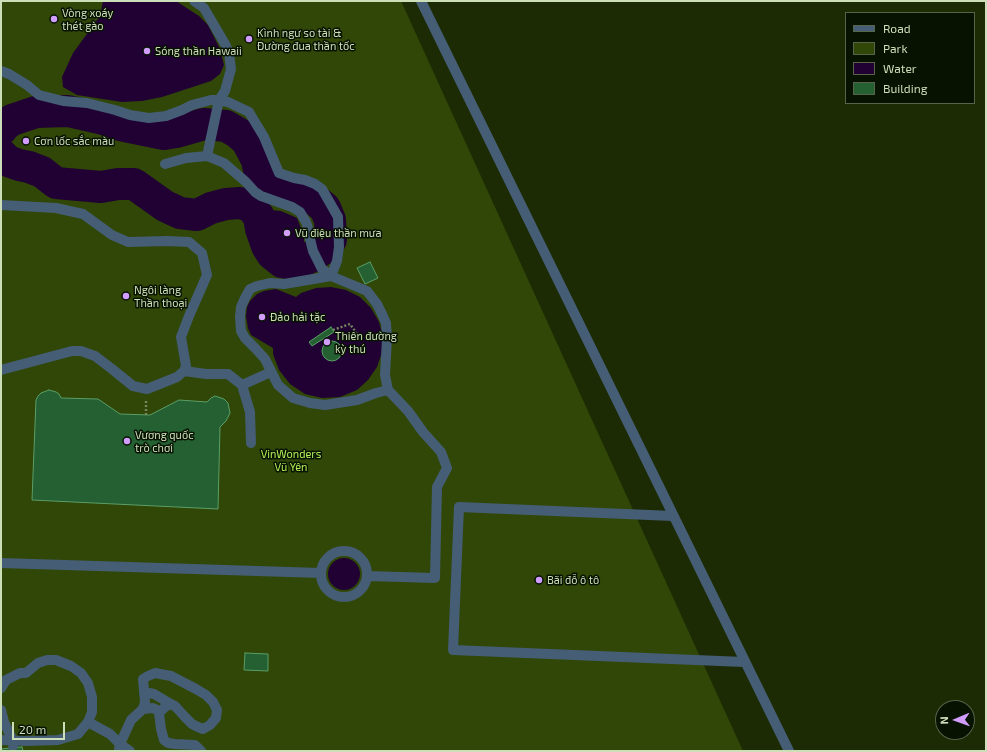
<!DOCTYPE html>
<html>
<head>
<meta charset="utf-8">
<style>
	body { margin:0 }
	#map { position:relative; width:987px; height:752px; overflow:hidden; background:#1c2b03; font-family:"Exo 2",sans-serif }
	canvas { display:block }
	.frame { position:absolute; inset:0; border:2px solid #cddfb9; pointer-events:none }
	.legend { position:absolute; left:845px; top:12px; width:130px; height:92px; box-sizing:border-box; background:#071200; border:1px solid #56644a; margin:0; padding:5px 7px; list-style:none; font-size:12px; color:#cddfb9 }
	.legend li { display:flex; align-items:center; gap:8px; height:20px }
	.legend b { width:20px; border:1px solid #56644a }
	.north { position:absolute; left:935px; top:700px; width:40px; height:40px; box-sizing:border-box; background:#071200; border:1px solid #56644a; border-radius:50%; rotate:268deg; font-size:11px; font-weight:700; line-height:16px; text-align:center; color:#cddfb9 }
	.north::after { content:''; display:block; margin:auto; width:14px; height:18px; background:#d19dfe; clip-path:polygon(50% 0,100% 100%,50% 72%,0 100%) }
	.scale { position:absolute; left:12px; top:722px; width:53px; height:18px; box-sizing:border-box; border:2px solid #cddfb9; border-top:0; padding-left:5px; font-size:12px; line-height:14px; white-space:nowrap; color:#cddfb9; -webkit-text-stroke:3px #071200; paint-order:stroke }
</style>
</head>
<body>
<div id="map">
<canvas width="987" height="752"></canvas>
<div class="frame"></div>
<ul class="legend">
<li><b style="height:5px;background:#455d75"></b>Road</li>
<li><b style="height:11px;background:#304707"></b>Park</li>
<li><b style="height:11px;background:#210034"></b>Water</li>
<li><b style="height:11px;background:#246031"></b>Building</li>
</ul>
<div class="north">N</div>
<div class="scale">20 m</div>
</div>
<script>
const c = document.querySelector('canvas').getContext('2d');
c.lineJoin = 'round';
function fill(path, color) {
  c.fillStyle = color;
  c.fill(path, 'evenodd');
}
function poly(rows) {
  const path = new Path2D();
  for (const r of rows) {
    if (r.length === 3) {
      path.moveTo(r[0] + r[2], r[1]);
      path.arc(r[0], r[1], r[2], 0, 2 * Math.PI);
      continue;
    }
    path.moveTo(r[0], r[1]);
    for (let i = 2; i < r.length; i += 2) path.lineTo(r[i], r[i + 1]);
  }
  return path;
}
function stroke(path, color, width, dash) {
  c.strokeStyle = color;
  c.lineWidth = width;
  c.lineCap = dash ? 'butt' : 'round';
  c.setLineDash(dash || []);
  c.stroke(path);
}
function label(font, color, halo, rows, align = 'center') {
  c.font = font + ' "Exo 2",sans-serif';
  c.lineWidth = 3;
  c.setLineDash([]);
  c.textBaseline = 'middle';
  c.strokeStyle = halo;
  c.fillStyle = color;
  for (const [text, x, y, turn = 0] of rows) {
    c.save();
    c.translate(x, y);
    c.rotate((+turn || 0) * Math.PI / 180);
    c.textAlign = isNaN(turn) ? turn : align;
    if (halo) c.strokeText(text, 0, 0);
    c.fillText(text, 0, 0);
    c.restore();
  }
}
fill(poly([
	[1,1,401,1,743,751,1,751]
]), '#304707');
fill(poly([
	[103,1,176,1,199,16,208,25,220,49,224,65,220,74,211,81,162,97,142,101,122,102,77,95,63,87,62,77,73,53,100,16],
	[270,210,281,211,297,218,304,236,304,244,301,253,292,258,286,258,273,242,270,230],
	[331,287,346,290,360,297,371,308,379,322,383,337,382,352,377,367,368,380,357,390,340,397,322,398,305,394,290,384,279,370,273,354,273,348,251,335,248,328,246,316,247,307,250,301,257,294,264,291,276,289,296,297,301,293,316,288],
	[344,574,16]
]), '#210034');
stroke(poly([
	[1,130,5,125,12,120,36,112,68,111,103,119,120,125,164,134,176,132,204,124,226,126,238,133,247,141,257,160,261,180,273,187,314,199,325,208,330,220,331,240,325,248,309,258,293,264,282,262,272,254,267,246,261,229,259,217,251,206,240,203,226,204,211,208,197,215,180,213,165,206,134,184,118,184,101,187,56,183,42,172,29,167,19,165,8,161,1,154]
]), '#210034', 32);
const building = poly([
	[370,262,378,278,365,284,357,268,370,262],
	[331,327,334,332,312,346,309,342,331,327],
	[332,351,10],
	[49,390,56,392,59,394,61,398,98,399,120,414,150,415,179,400,207,402,211,398,215,396,224,399,228,403,230,413,226,421,220,427,218,509,32,500,36,400,38,396,41,393,49,390],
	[245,653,268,654,268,671,244,670,245,653],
	[22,747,23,751,1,751,1,749,22,747]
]);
fill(building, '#246031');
stroke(building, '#5b9e67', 1);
stroke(poly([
	[333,330,350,324,362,341],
	[146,415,146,401]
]), '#75855e', 2.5, [2, 2]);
stroke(poly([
	[673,516,459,507,453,650,744,662]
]), '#455d75', 10);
stroke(poly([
	[194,1,204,8,225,44,229,53,231,69,225,91,219,100,207,156],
	[1,71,9,74,27,85,39,95,63,101,87,103,115,110,130,115,149,118,166,116,182,110,192,105,211,100,219,100,228,102,249,112,264,137,279,173,294,178,305,180,315,184,322,189,338,217,339,247,337,261,331,276,284,284,270,283,257,286,250,289,245,298,241,307,240,317,241,331,245,338,255,348,265,359,278,385,293,398,310,403,325,405,357,400,376,393,388,390],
	[165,164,186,158,207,156,224,163,246,182,255,192,261,196,292,207,300,212,306,222,308,228,309,235,313,251,322,269,331,276,367,291,377,304,382,314,386,323,387,338,385,375,388,390,408,411,423,432,441,452,447,468,437,487,435,578,367,576],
	[1,205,56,208,83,214,112,235,128,242,167,241,189,242,202,253,207,275,189,316,181,337,186,366,184,371,177,377,147,389,133,386,112,369,95,356,81,351,72,351,1,370],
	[184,371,206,374,228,374,242,385,250,412,251,443],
	[242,385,271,372],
	[344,574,23],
	[1,563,321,573],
	[1,688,6,680,20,673,26,673,38,663,47,660,56,660,71,666,81,673,88,683,92,697,92,712,88,722,78,734,58,740,26,741,1,740],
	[144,692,154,694,171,704],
	[143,709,145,702,143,679,148,676,155,673,171,676,196,689,206,695,213,702,217,710,216,718,210,725,203,729,198,727,192,724,185,717,175,706,171,704,166,706,159,713],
	[1,710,4,722,13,741,13,746],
	[88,722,110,734,120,744,119,749],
	[130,751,120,744,131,720,143,709,153,708,157,710,159,713,161,729,164,740,168,743,175,744,195,745,201,751]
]), '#455d75', 10);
stroke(poly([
	[421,1,789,751]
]), '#455d75', 10);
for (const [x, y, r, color] of [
	[54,19,4,"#d19dfe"],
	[249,39,4,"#d19dfe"],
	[147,51,4,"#d19dfe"],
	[26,141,4,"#d19dfe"],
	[287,233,4,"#d19dfe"],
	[126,296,4,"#d19dfe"],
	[262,317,4,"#d19dfe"],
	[327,342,4,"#d19dfe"],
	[127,441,4,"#d19dfe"],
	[539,580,4,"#d19dfe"]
]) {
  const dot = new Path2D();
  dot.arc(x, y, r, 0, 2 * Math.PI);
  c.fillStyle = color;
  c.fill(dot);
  stroke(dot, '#071200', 1.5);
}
label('11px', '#cddfb9', '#071200', [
	["Vòng xoáy",62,13],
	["thét gào",62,26],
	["Kình ngư so tài &",257,33],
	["Đường đua thần tốc",257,46],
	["Sóng thần Hawaii",155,51],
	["Cơn lốc sắc màu",34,141],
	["Vũ điệu thần mưa",295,233],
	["Ngôi làng",134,290],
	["Thần thoại",134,303],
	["Đảo hải tặc",270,317],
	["Thiên đường",335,336],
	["kỳ thú",335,349],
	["Vương quốc",135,435],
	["trò chơi",135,448],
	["Bãi đỗ ô tô",547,580]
], 'left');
label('11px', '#b3f055', '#071200', [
	["VinWonders",291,454],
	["Vũ Yên",291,467]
]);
</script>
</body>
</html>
